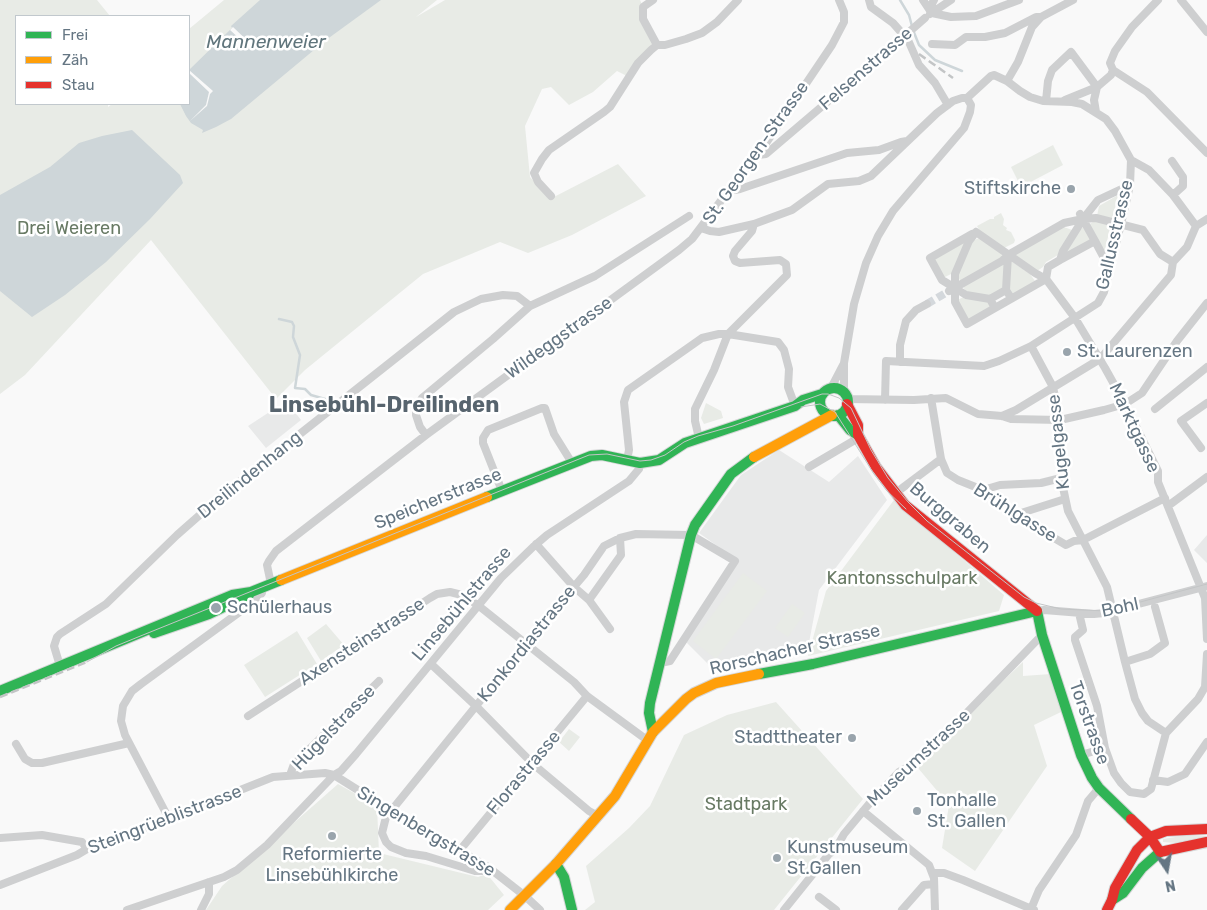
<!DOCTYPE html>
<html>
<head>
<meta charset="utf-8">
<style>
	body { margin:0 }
	#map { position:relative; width:1207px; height:910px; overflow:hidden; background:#f9f9f9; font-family:Rubik,sans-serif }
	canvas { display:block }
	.legend { position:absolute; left:15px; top:15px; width:175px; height:90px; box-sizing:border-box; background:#fff; border:1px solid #c1c8cd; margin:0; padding:6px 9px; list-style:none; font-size:15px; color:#657683 }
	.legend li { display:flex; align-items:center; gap:10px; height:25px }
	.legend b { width:25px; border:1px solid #c1c8cd }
	.north { position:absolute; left:1142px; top:845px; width:50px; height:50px; -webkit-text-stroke:4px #fff; paint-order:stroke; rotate:168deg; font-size:14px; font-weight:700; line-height:20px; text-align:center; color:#657683 }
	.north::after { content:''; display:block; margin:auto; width:18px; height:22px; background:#657683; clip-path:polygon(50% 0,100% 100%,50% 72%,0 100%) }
</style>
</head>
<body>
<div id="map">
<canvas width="1207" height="910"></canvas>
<ul class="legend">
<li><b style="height:6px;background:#30b455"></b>Frei</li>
<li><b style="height:6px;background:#ff9f0a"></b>Zäh</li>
<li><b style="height:6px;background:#e5322d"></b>Stau</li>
</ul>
<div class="north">N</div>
</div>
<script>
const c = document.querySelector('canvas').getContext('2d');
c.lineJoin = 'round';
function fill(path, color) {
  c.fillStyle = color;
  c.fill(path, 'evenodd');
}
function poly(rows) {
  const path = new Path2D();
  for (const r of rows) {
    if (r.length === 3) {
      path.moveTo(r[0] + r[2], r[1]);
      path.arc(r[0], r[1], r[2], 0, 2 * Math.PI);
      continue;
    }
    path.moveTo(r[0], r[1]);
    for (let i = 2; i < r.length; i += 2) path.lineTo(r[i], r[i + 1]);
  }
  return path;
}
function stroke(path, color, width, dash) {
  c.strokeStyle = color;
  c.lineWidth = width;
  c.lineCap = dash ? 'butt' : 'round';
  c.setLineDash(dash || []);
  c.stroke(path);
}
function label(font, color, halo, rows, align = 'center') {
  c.font = font + ' Rubik,sans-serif';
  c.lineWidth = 5;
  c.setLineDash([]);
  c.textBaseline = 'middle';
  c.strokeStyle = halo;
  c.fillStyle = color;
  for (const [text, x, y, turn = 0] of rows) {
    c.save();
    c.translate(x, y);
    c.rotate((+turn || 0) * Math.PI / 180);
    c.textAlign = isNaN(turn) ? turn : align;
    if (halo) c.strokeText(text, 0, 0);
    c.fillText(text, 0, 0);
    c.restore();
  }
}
fill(poly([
	[291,407,301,420,266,448,248,426,271,411],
	[779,450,829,482,858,456,887,500,819,590,808,648,717,673,686,642,737,560,699,533,741,475],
	[1207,535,1207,563,1194,550]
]), '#e8e9e9');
fill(poly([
	[0,0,97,0,110,16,16,16,16,104,108,104,108,107,112,104,189,104,189,29,224,0,437,0,416,17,445,0,640,0,643,7,643,13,654,41,629,77,617,71,593,92,569,105,551,87,542,89,525,126,530,177,550,199,618,164,646,196,572,235,528,253,500,242,423,274,305,370,276,399,151,240,25,375,0,394],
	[1053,145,1063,165,1021,187,1011,167],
	[1118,195,1112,220,1097,216,1099,206],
	[1001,213,1004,219,1003,225,1007,228,1006,230,1011,232,1015,240,1014,243,1004,248,981,233,977,226,990,219,994,219,994,217],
	[1096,220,1111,224,1104,254,1088,225],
	[1064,227,1072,230,1058,255,1046,262,1043,267,1037,271,1015,257,1015,254],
	[1084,227,1092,240,1065,254,1077,231],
	[979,238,1002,254,1001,259,961,282,957,275,970,242],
	[967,239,953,273,943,278,932,259],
	[1011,261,1030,274,1035,281,1012,296,1008,290],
	[1002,263,1005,264,1005,288,988,297,966,292,962,285],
	[965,296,989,301,992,306,967,321,956,301],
	[706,403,721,411,723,418,704,424,701,418],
	[894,500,1004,595,999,611,808,656,826,591],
	[743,573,767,591,716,659,693,641],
	[792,604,805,613,788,637,775,628],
	[326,624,344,645,321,661,307,638],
	[297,631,317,664,265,697,244,665],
	[1023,662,1023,676,1051,674,1061,712,1034,725,1047,766,975,871,942,848,949,805,918,768,1004,680],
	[776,702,863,799,774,910,585,910,595,902,586,866,629,828,650,806,684,735,727,715],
	[569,729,580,737,569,751,559,742],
	[338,784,377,806,379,853,478,877,487,874,504,895,488,910,206,910,222,886],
	[1182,836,1207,836,1207,838,1176,843,1163,842,1163,839]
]), '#e8ebe6');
fill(poly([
	[260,0,381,0,326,40,231,119,216,127,202,133,203,130,191,123,186,116,180,104,189,104,189,70,232,28,231,26],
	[132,130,180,175,183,183,150,219,106,262,65,295,32,317,0,291,0,195,50,167,79,143,102,136]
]), '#ced6d9');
fill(poly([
	[233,27,255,48,252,50,230,30],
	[189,70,213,91,210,94,207,106,190,121,206,105,209,92,189,73]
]), '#f9f9f9');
stroke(poly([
	[900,0,909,15,913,30,919,45,935,60,962,71],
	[279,319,292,322,294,326,293,337,300,355,295,388,305,389,311,395,325,399,328,403]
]), '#ced6d9', 2.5);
stroke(poly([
	[927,304,949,291]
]), '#d4d8dc', 8, [8, 4]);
const fast = poly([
	[834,402,14],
	[838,415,850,430,858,435],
	[487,497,591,456,602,455,640,463,659,460,685,443,795,406,803,400,822,394],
	[154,633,209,614,249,595],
	[759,674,813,664,1037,611,1042,635,1081,755,1092,778,1099,788,1131,819],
	[0,691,232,595,251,592,281,580],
	[653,732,649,713,650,703,691,535,695,525,731,474,754,457],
	[556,864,564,877,572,910],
	[1112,900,1123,893,1142,868,1160,852]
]);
const slow = poly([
	[754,457,832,415],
	[281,580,487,497],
	[510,910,556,864,615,796,653,732,686,699,694,693,716,683,759,674]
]);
const jam = poly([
	[847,404,858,425,858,435,876,467,905,505,1037,611],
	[1131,819,1150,837,1160,852,1207,842],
	[1150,837,1166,831,1207,829],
	[1107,910,1112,900,1115,888,1137,850,1150,837]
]);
stroke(fast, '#d5d6d7', 12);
stroke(slow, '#d5d6d7', 12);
stroke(jam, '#d5d6d7', 12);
stroke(poly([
	[653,0,643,7,643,19,657,45],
	[869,0,871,7,893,23,908,40,919,65,935,83,948,105],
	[923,0,929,9],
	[1158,0,1132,27,1115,51,1110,63,1113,70,1147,92,1207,153],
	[1181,0,1207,32],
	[932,13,951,17,976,16,1019,0],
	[932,13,929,9,934,0],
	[930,14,951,0],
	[932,44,955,45,966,37,985,37,1005,33,1036,17,1041,17],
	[1007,81,1018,62,1032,27,1041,17,1073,0],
	[1065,100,1097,87,1111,75,1113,70],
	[1046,101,1048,81,1052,70,1071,52,1097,87],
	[1096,112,1094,100,1097,87],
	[758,155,766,154,893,46],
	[1131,160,1149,170,1173,195,1196,226],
	[1172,161,1183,177,1183,186,1173,195],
	[731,187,735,190,740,189,847,153,879,150,901,142,907,141],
	[551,196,538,182,534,173,542,159,549,150,604,112,610,107,638,63,651,50,657,45,665,45,686,39,702,33,717,22,738,0],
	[1080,214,1095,241],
	[1083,219,1096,218,1143,230,1160,254,1173,262],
	[701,228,710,231,719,232,754,224,792,210,828,184,859,181,871,176,937,113,953,101,962,98,967,98,991,76,994,75,1007,81,1020,91,1030,97,1043,101,1072,102,1082,104,1106,119,1115,131,1131,160,1130,185,1121,224,1104,292,1098,303,1031,346,999,361,984,366,886,361,885,400],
	[976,232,1035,273,1046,279,1075,318,1105,368,1125,404,1158,471,1158,482,1205,598,1207,639],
	[976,232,969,241,955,274,955,288,966,295,990,299,995,308,1046,279],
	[972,234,930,258,942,280,955,288,955,302,967,324,995,308],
	[1008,255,1006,290,1011,298],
	[1060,260,1095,241,1103,256,1111,262],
	[1046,279,1048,267,1060,260,1063,251,1083,219],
	[949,291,1002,261,1008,255,1064,223,1083,219,1098,200,1130,185],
	[990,299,1006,290],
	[1031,346,1053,387,1060,420,1061,478,1068,511,1107,587,1125,662,1135,699,1142,713,1148,721,1166,733],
	[900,362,900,345,906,321,916,310,927,304],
	[831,388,843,365],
	[844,393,844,363,854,304,866,263,878,236,893,211,964,128,970,112,971,105,967,98],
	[931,398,941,459,947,473,958,480,983,490,1039,529,1066,545,1074,541,1083,540,1165,498],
	[847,399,914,400,946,398,978,414,1002,416,1011,419,1060,420,1104,410,1125,404,1142,393,1177,341,1207,303],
	[1155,409,1207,367],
	[1002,416,1016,410,1100,359,1171,275,1173,262,1187,247,1196,226,1207,219],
	[426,435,420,427,416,415,416,408,422,398,493,339,530,306,595,276,689,216],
	[699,438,695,421,695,409,714,370,728,334,787,275,786,264,780,260,740,263,735,261,733,256,735,251,752,231,754,224],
	[1201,448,1181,421,1207,403],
	[627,460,629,450,624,402,628,390,702,338,719,334,728,334,778,342,784,350,789,369,788,387,795,406],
	[809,467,860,437],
	[901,489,941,459],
	[983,490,1000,485,1041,483,1061,478],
	[502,491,483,443,483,438,488,430,542,408,545,408,554,434,572,463],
	[1168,506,1207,477],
	[1018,514,1065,499],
	[536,544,574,587,589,600,610,629],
	[271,584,267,565,269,561,276,551,426,435,679,250,692,239,751,161,758,155,832,45,844,22,844,12,839,0],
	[589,600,621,555,620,538],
	[1037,611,1044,610,1094,614,1104,613,1207,586],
	[1079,613,1083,630,1075,637,1075,640,1097,706,1105,748],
	[1125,662,1150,654,1165,643,1155,607],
	[431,664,476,706,533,764,589,811,598,816],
	[60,666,54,646,57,637,60,634,106,604,177,535,219,498,454,312,481,299,503,295,517,296,530,306],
	[248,716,430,598,437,594,450,592,462,595,479,606,574,682,587,696,647,740],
	[16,744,25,759,32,763,42,763,129,743],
	[1081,755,1105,748,1114,773,1121,783,1130,792,1144,794,1151,789,1166,733,1198,699,1205,687,1207,654],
	[290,775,294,764,379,681],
	[1153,780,1168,782,1185,774,1207,742],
	[388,809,382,833,386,842,391,847,406,853,426,856,475,871,483,871,488,867],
	[391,811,544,622,584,575,604,546,620,538,636,534,691,535,735,561,670,661,660,663],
	[863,811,929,865,934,878,935,910],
	[168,817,125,735,121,721,123,706,132,691,141,684,256,600,262,593,261,588],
	[0,838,42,835,82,842,87,849],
	[460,850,587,696],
	[933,873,944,873,963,880,1034,910],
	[0,885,77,855,87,849,163,821,168,817,180,814,273,777,325,773,334,775,388,809,488,867,525,896,540,910],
	[819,897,836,910],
	[1031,909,1039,890,1076,835,1088,801,1099,788],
	[127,910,224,877,237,870,267,845,334,775,341,771,356,754,501,578,533,547,547,535,629,481,639,469,640,463],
	[201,910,209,894,209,882],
	[784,910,829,854,835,850,844,834,869,804,899,772,923,758,1042,635],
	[902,910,924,885,934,884]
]), '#cecfd0', 8);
stroke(fast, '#30b455', 10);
stroke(slow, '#ff9f0a', 10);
stroke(jam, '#e5322d', 10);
stroke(poly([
	[801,407,820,404,835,412,874,474,887,491,906,509],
	[87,662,116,646,138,637,589,455,607,454,640,461,651,460,665,455,684,442,698,436,733,426,822,394,828,394,839,398,851,408,871,450,888,478,908,502,927,521,1024,597,1036,603,1061,609,1107,611,1207,584]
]), '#c3c5c6', 1);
stroke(poly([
	[919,54,953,78],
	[0,697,87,662]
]), '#c3c5c6', 2.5, [8, 4]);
stroke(poly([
	[893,46,925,18]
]), '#cecfd0', 8);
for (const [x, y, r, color] of [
	[1071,189,5,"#99a4ac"],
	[1067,352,5,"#99a4ac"],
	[216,608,6,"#99a4ac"],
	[852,738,5,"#99a4ac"],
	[917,811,5,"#99a4ac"],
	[332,836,5,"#99a4ac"],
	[777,858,5,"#99a4ac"]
]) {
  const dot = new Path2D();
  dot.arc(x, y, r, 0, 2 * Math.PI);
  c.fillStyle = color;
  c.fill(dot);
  stroke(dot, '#fff', 2);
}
label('18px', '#657683', '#fff', [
	["Felsenstrasse",866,69,-41],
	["St. Georgen-Strasse",756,153,-55],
	["Gallusstrasse",1115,235,-77],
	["Wildeggstrasse",559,338,-36],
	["Marktgasse",1134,428,65],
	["Kugelgasse",1059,442,-96],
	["Dreilindenhang",250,475,-39],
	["Speicherstrasse",438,499,-22],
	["Brühlgasse",1015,513,32],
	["Burggraben",950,518,40],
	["Linsebühlstrasse",462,604,-50],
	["Bohl",1120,608,-12],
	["Axensteinstrasse",362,642,-33],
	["Konkordiastrasse",527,644,-51],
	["Rorschacher Strasse",795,650,-13],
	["Torstrasse",1089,723,70],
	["Hügelstrasse",334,728,-46],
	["Museumstrasse",919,758,-43],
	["Florastrasse",524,773,-50],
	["Steingrüeblistrasse",165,820,-21],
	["Singenbergstrasse",426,832,31]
]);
label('18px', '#657683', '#fff', [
	["Stiftskirche",1061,189,"right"],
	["St. Laurenzen",1077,352],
	["Schülerhaus",227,608],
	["Stadttheater",842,738,"right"],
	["Tonhalle",927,801],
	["St. Gallen",927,822],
	["Kunstmuseum",787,848],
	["St.Gallen",787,869],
	["Reformierte",332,855,"center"],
	["Linsebühlkirche",332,876,"center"]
], 'left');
label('18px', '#687a64', '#fff', [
	["Drei Weieren",69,229],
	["Kantonsschulpark",902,579],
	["Stadtpark",746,805]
]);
label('italic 19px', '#60757c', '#fff', [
	["Mannenweier",266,43]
]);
label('bold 22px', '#57646e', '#fff', [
	["Linsebühl-Dreilinden",384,406]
]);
</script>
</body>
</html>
